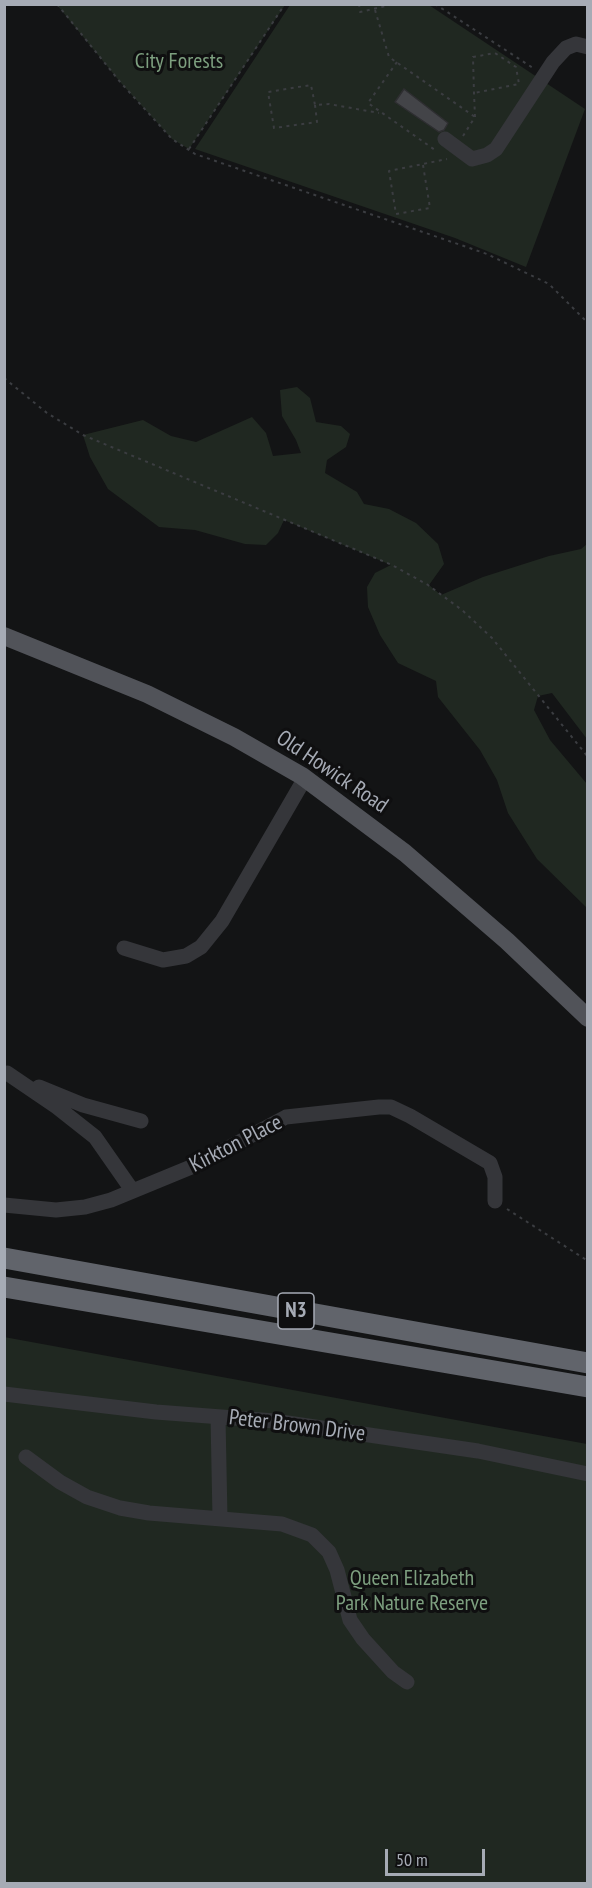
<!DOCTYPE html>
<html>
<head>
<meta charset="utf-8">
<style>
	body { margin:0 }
	#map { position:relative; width:592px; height:1888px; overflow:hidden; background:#131415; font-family:"PT Sans Narrow",sans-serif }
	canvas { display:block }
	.frame { position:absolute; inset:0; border:6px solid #a6abb5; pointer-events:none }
	.scale { position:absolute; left:385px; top:1849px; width:100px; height:27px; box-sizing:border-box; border:3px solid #a6abb5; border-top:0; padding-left:8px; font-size:18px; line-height:21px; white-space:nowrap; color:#a6abb5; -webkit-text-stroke:4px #0f0f10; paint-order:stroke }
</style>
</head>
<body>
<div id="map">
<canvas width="592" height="1888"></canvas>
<div class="frame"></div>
<div class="scale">50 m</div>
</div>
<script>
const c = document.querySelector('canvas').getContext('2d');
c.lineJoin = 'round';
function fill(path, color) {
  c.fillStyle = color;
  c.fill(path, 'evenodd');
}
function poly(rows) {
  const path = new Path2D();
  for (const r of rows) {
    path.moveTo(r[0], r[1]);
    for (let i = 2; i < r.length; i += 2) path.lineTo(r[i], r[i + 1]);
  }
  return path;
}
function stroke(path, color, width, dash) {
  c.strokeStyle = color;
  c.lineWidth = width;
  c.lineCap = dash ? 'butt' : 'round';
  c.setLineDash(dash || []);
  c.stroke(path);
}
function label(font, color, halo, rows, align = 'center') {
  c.font = font + ' "PT Sans Narrow",sans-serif';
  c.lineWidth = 6;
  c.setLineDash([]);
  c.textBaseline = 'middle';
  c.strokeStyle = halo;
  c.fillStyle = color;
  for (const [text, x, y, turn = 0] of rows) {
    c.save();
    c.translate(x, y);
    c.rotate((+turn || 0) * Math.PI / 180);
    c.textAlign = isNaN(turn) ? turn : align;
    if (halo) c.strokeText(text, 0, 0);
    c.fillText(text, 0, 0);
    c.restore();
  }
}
fill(poly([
	[57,5,285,5,189,149,172,139,121,83],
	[290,5,429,5,585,109,526,267,455,238,195,149],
	[297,387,310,398,316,422,341,426,350,434,346,447,327,460,325,473,357,492,364,504,389,509,416,523,438,544,444,564,429,585,441,595,483,577,549,556,581,549,587,544,587,739,552,693,538,696,534,710,550,740,587,784,587,908,537,859,508,813,497,780,480,750,438,697,436,681,398,663,380,635,368,607,367,587,375,573,391,565,284,520,278,533,266,545,245,544,195,530,159,527,108,489,90,457,83,435,143,420,171,436,196,442,252,417,266,433,273,456,301,453,296,440,282,416,280,390],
	[4,1337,587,1444,587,1883,5,1883]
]), '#202821');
const building = poly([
	[404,89,448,123,444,130,439,132,395,102,404,89]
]);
fill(building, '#434448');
stroke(building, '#2e2e31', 1.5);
stroke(poly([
	[57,4,121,83,172,139,195,154,487,254,549,284,588,323],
	[359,4,360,12,394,4],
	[435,4,533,68],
	[375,10,389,57,475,117],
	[397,62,368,103,435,150],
	[315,105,317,122,274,128,268,92,311,85,315,105,329,104,379,113],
	[463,136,475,117,474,93,473,57,495,53,516,67,519,84,474,93],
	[189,149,285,4],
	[423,165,430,208,396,214,389,171,447,159],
	[4,378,47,413,83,435,392,565,428,585,462,610,492,638,588,757],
	[507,1209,588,1261]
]), '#3b3d41', 2, [3, 4.5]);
stroke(poly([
	[445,139,472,159,487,155,496,149,553,62,566,48,576,44,588,47],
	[124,948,163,960,186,956,201,947,222,921,305,778],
	[7,1073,57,1107,95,1137,132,1190],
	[39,1087,83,1105,141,1121],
	[4,1205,56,1210,85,1207,111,1200,196,1165,286,1117,379,1107,391,1107,410,1116,490,1163,495,1177,495,1201],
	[4,1394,156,1412,274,1421,478,1451,588,1474],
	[218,1417,220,1518],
	[26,1457,60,1482,87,1497,120,1508,149,1513,282,1524,312,1535,329,1552,337,1570,350,1620,363,1639,393,1672,407,1682]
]), '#35363a', 15);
stroke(poly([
	[4,636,147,694,234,737,302,776,405,853,507,941,588,1018]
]), '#515359', 18);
stroke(poly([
	[4,1258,588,1363],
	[4,1287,588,1387]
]), '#61646b', 21);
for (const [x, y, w] of [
	[296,1311,36]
]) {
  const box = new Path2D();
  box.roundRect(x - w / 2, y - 18, w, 36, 4.5);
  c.fillStyle = '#0f0f10';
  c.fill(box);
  stroke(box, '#a6abb5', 1.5);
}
label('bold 21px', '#a6abb5', null, [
	["N3",296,1311]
]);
label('22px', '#7d9f7f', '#0f0f10', [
	["City Forests",179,62],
	["Queen Elizabeth",412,1579],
	["Park Nature Reserve",412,1604]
]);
label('22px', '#a6abb5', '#0f0f10', [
	["Old Howick Road",332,772,34],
	["Kirkton Place",236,1144,-27],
	["Peter Brown Drive",297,1426,7]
]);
</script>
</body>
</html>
